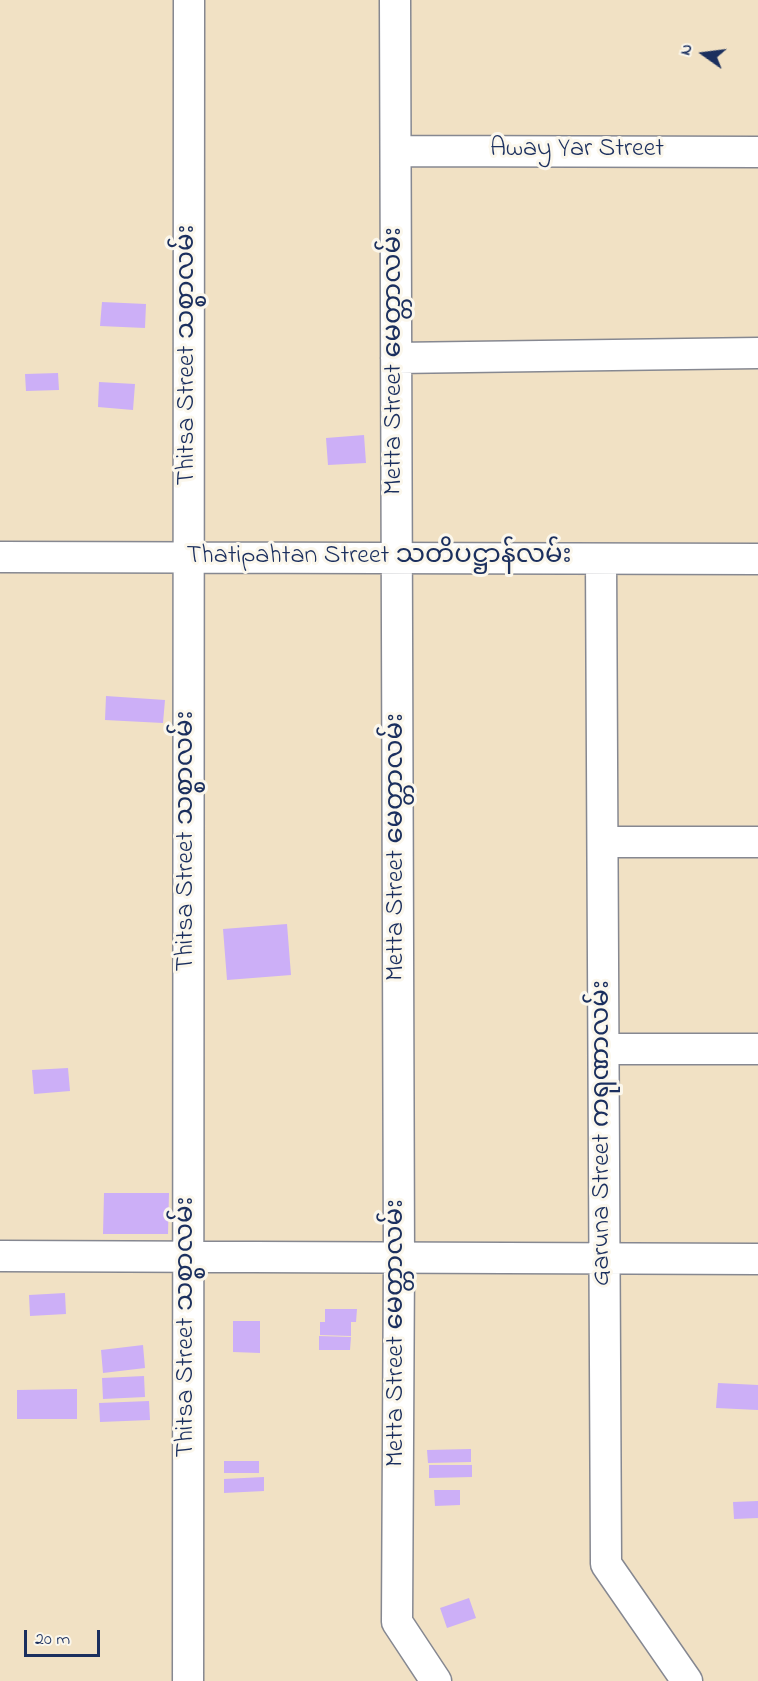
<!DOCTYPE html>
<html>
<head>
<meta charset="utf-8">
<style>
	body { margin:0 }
	#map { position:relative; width:758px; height:1681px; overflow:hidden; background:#f1e1c4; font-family:"Indie Flower",sans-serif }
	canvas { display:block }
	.north { position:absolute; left:674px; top:24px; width:60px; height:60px; -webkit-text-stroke:4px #fbf7ec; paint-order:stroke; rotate:284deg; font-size:16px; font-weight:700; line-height:24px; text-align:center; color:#1b2f5e }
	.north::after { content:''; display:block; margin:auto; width:21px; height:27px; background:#1b2f5e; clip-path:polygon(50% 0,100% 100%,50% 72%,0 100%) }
	.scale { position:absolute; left:24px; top:1630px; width:76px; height:27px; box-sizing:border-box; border:3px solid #1b2f5e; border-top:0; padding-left:8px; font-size:18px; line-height:21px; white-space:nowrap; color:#1b2f5e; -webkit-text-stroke:4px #fbf7ec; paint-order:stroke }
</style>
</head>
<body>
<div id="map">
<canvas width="758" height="1681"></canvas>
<div class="north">N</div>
<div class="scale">20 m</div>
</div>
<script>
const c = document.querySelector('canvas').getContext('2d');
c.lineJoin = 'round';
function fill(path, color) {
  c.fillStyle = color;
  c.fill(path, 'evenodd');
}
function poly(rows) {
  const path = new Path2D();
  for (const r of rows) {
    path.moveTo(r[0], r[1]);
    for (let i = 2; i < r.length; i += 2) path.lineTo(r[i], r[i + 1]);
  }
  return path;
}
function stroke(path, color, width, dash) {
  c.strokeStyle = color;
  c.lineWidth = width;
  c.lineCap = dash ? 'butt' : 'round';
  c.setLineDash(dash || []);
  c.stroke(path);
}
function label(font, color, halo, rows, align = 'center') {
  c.font = font + ' "Indie Flower","Noto Sans Myanmar",sans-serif';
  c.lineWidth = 6;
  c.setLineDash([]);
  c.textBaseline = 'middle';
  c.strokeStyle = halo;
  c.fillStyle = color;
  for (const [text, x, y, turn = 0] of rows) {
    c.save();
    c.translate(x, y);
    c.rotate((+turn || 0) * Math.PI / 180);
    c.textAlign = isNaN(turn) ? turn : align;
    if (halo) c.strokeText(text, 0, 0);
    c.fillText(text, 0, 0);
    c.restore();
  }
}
fill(poly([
	[102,302,146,304,145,328,100,326],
	[58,373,59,390,26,391,25,374],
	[99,382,135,384,133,410,98,407],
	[364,435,366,463,328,465,326,438],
	[106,696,165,700,163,723,105,720],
	[287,924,291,975,227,980,223,929],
	[68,1068,70,1091,34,1094,32,1070],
	[104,1193,169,1193,168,1234,103,1234],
	[65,1293,66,1314,30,1316,29,1295],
	[325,1309,357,1309,356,1322,351,1322,351,1336,320,1335,320,1322,325,1322],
	[233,1321,260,1321,260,1353,233,1352],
	[319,1336,351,1337,350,1350,319,1350],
	[143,1345,145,1368,103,1373,101,1350],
	[144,1376,145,1397,103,1399,102,1378],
	[718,1383,758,1385,758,1410,716,1408],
	[77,1389,77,1419,17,1419,17,1390],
	[149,1401,150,1420,100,1422,99,1403],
	[471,1449,471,1462,428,1463,427,1450],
	[224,1461,259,1461,259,1473,224,1473],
	[429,1465,472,1465,472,1477,429,1478],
	[264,1477,264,1491,224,1493,224,1479],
	[434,1490,460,1490,460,1505,435,1506],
	[758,1501,758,1518,734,1519,733,1502],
	[469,1598,476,1618,447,1628,440,1608]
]), '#ccaff7');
const minor = poly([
	[395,0,399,1258,397,1622,436,1681],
	[396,151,758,152],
	[396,358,758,353],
	[0,557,758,559],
	[601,559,606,1564,687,1681],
	[604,842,758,842],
	[604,1049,758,1049],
	[0,1256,758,1259],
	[188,1681,189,0]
]);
stroke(minor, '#868891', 33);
stroke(minor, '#fff', 30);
label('26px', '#1b2f5e', '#fbf7ec', [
	["Away Yar Street",577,151],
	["Thitsa Street သစ္စာလမ်း",189,355,-90],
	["Metta Street မေတ္တာလမ်း",396,361,-90],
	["Thatipahtan Street သတိပဋ္ဌာန်လမ်း",379,558],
	["Thitsa Street သစ္စာလမ်း",188,841,-90],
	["Metta Street မေတ္တာလမ်း",398,847,-90],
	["Garuna Street ကရုဏာလမ်း",604,1133,-90],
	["Thitsa Street သစ္စာလမ်း",188,1327,-90],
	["Metta Street မေတ္တာလမ်း",398,1333,-90]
]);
</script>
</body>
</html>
